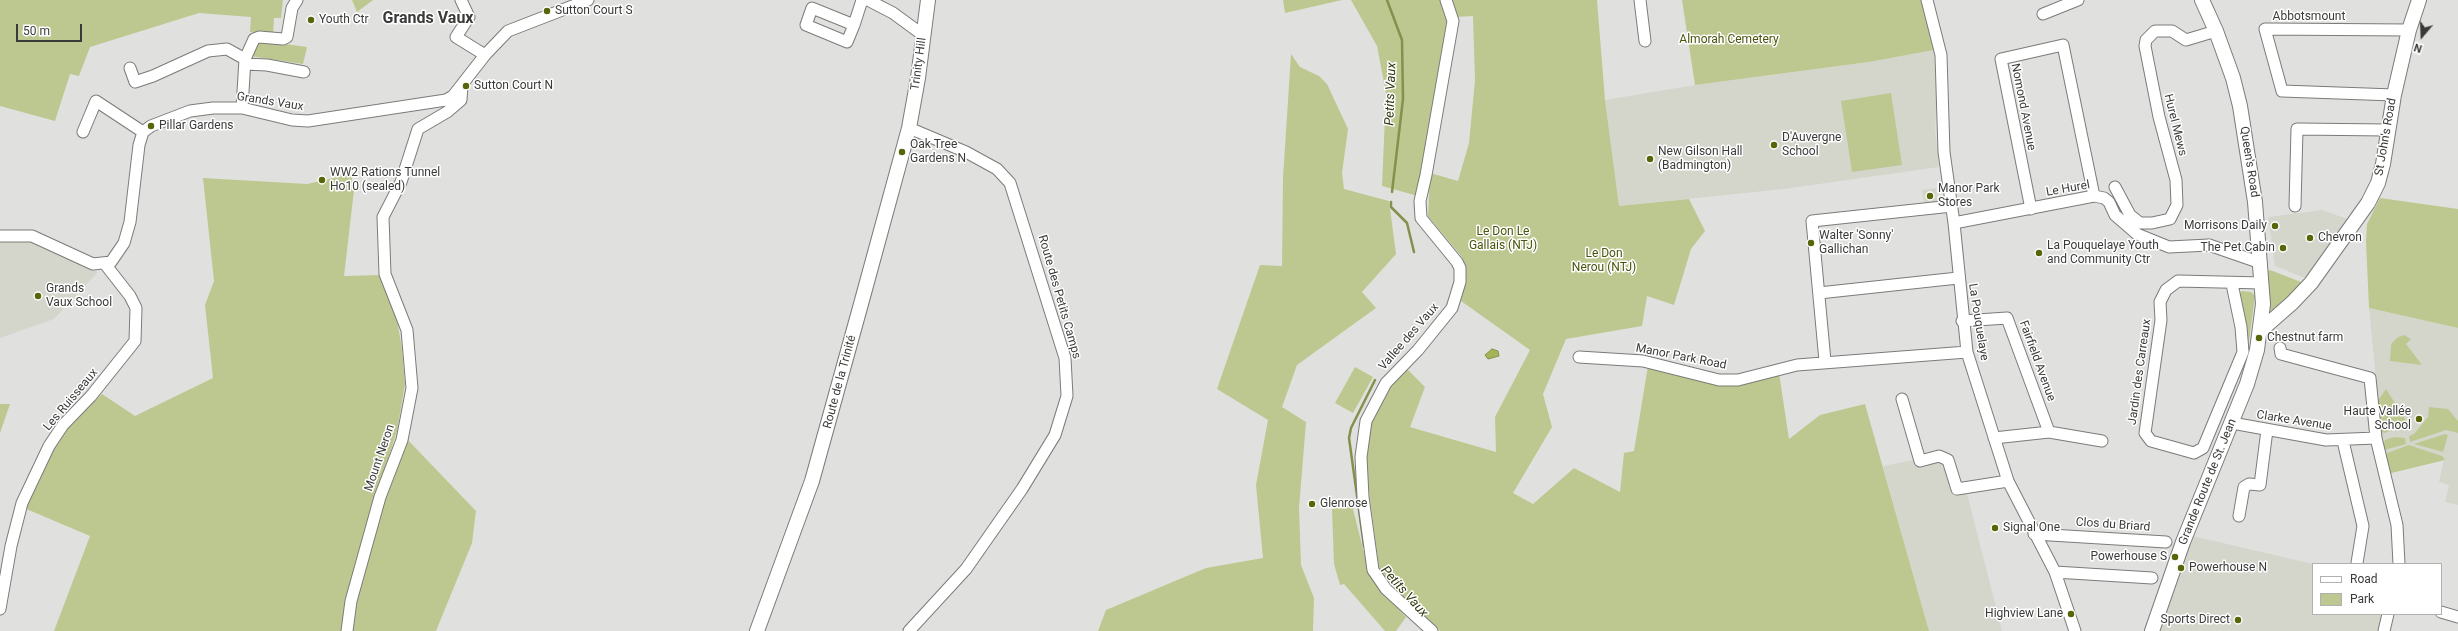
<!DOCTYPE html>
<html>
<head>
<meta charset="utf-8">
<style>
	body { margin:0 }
	#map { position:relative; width:2458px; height:631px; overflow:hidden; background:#e0e1de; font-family:Roboto,sans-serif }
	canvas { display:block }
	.legend { position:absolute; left:2312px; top:563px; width:130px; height:52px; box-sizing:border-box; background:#fff; border:1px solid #b0b1b0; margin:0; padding:5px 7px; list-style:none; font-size:12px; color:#3a3b39 }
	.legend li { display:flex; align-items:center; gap:8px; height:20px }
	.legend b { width:20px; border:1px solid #b0b1b0 }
	.north { position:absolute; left:2402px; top:16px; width:40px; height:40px; -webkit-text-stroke:3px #fff; paint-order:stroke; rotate:199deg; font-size:11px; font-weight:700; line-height:16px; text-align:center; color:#3a3b39 }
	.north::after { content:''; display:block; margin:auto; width:14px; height:18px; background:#3a3b39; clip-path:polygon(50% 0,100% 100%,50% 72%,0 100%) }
	.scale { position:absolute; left:16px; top:24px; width:66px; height:18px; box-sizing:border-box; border:2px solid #3a3b39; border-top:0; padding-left:5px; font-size:12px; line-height:14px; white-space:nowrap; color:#3a3b39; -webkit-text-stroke:3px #fff; paint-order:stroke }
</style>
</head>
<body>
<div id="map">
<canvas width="2458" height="631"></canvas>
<ul class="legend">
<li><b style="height:5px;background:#fff"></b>Road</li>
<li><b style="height:11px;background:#bcc88f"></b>Park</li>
</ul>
<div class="north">N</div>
<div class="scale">50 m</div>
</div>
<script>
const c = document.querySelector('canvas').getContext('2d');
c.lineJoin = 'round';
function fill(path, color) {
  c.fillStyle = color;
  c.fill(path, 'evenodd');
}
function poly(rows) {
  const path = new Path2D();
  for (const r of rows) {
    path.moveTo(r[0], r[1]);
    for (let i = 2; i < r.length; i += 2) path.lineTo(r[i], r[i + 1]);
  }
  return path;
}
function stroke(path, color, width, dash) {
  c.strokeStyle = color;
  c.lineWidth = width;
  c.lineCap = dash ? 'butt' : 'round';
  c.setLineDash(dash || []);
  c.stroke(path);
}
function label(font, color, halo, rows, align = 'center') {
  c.font = font + ' Roboto,sans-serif';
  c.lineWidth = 3;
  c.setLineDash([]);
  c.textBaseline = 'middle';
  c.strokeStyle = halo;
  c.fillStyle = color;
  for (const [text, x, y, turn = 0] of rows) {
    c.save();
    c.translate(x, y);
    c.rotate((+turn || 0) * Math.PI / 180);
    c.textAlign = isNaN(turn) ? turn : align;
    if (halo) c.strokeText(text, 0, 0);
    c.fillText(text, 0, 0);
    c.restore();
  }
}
fill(poly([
	[1934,50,1937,98,1935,127,1939,167,1784,189,1619,206,1605,100,1695,85,1869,62],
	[1936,188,1938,205,1925,207,1922,190],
	[2322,210,2350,220,2308,279,2275,266,2268,217],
	[0,239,26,240,43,245,98,272,54,319,0,338],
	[2369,308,2458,328,2458,505,2445,502,2449,485,2439,482,2444,460,2387,474,2380,451,2381,431],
	[1949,453,1968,497,2002,631,1929,631,1883,466],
	[2193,536,2313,564,2313,614,2382,614,2379,631,2160,631]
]), '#d4d6cc');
fill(poly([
	[0,0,283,0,281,18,274,18,273,35,250,32,251,17,199,13,90,47,79,76,70,74,55,121,0,106],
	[352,0,373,0,357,12],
	[1283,0,1342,0,1285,13],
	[1351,0,1440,0,1447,22,1418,196,1382,186,1386,93,1377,46],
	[1451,0,1597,0,1605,100,1619,206,1689,199,1705,231,1691,249,1674,305,1647,296,1642,326,1566,339,1543,394,1552,427,1513,493,1533,504,1574,468,1620,492,1624,453,1634,451,1648,366,1716,383,1779,373,1789,439,1820,415,1865,404,1929,631,1440,631,1391,585,1379,567,1365,460,1371,422,1391,386,1406,368,1425,387,1410,427,1496,452,1495,417,1530,350,1461,301,1465,277,1462,257,1428,216,1430,173,1458,181,1469,143,1475,80,1473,16,1456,17],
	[1682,0,1921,0,1934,50,1869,62,1695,85],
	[263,41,307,47,303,64,250,56,255,43],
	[1291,54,1300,67,1319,76,1327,84,1348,129,1342,173,1344,189,1389,201,1396,254,1362,292,1376,308,1297,365,1282,407,1306,422,1299,508,1301,565,1314,598,1313,631,1098,631,1106,610,1206,568,1263,558,1256,485,1268,420,1217,389,1260,265,1282,266,1283,178],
	[1891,93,1902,165,1852,172,1841,101],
	[351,174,354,190,344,276,380,275,396,314,402,349,405,384,397,431,365,529,346,603,341,631,54,631,90,536,24,508,56,443,73,422,102,394,135,416,213,378,205,305,214,281,203,178,307,184],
	[2380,198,2458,209,2458,328,2369,308,2366,241,2367,224],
	[2270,270,2301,282,2303,286,2273,312,2269,308,2268,271],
	[2242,291,2251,292,2255,296,2247,356,2248,334,2239,293],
	[2404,335,2411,339,2406,344,2422,365,2390,361,2391,344,2398,337],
	[1355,367,1373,377,1353,413,1335,403],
	[2386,389,2407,422,2405,426,2384,433,2381,431,2377,402],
	[0,404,10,404,0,433],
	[2429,407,2448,409,2458,421,2458,433,2446,430,2410,442,2409,436,2414,434,2428,417],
	[2445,434,2448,435,2443,452,2414,444],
	[405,437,476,511,472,543,436,631,349,631,353,601],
	[2394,437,2405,438,2406,444,2381,451,2385,440],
	[2409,445,2442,456,2445,460,2387,474,2382,455],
	[1351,501,1368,569,1381,591,1406,617,1396,631,1385,631,1344,584,1340,585,1334,564,1332,509]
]), '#bcc88f');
const water = poly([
	[1492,349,1498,351,1499,356,1488,359,1485,355,1492,349]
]);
fill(water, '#a4b556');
stroke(water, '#84904d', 1);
stroke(poly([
	[1387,0,1402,40,1403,99,1392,192],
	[1391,202,1391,207,1407,223,1414,252],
	[1364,546,1349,438,1351,428,1375,380]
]), '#84904d', 2.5);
const minor = poly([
	[461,0,469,17,456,37,485,55],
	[868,0,893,13,923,35],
	[1640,0,1645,41],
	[1927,0,1941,55,1944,152,1954,223,1967,352,2008,481,2055,572,2075,631],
	[2043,14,2078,0],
	[854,25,812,8,806,25,847,42,854,25,862,0],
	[245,64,267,65,304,72],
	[130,68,135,82,153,76,208,51,227,49,245,59],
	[2394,95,2282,91,2265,29,2409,30],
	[242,108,245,59,254,39,259,37,283,39,287,37,292,8,297,0],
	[909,128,966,152,997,169,1010,183,1065,358,1067,396,1055,435,1022,489,966,569,909,631],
	[83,132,96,101,143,132],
	[2115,187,2130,215,2140,223,2152,223,2170,219,2177,205,2176,180,2159,117,2145,46,2146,40,2155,31,2172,31,2186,40,2216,31],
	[2295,206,2297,129,2387,130],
	[2031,209,2001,59,2063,45,2094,196],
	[1954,223,2094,196,2104,198,2109,202,2115,215,2137,234,2169,247,2209,245,2261,263],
	[0,236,32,236,93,264,111,262,124,243,130,222,139,145,143,132,151,126,190,111,213,108,242,108,292,120,308,121,446,100,453,96,485,55,508,31,588,0],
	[2232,284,2241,327,2243,352,2203,448,2194,453,2151,441,2145,433,2161,320,2160,302,2166,290,2178,281,2262,283],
	[1819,293,1958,278],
	[1962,321,2007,318,2049,432],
	[2280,348,2281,354,2370,378,2376,438,2397,525,2399,564],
	[1579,357,1643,361,1719,380,1738,380,1797,365,1967,352],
	[1825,361,1812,221,1952,206],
	[1902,399,1920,461,1939,456,1948,460,1957,489,2008,481],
	[2232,423,2326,440,2376,438],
	[1994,438,2049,432,2102,441],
	[2343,441,2363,526,2357,563],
	[2239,516,2244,487,2249,484,2260,485,2267,430],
	[2034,534,2166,542],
	[2055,572,2152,578],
	[0,609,11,546,22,503,49,446,63,425,91,396,135,341,136,308,130,296,105,264],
	[2441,612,2458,617],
	[347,631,351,601,380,497,402,440,412,388,407,330,385,274,383,217,401,182,418,129,447,112,461,100,462,85],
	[1432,631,1386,589,1373,570,1363,497,1361,457,1366,421,1386,383,1418,350,1452,308,1460,282,1460,268,1457,262,1421,218,1420,201,1426,175,1453,21,1446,0],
	[2384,631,2388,614]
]);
const major = poly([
	[2260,331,2292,303,2311,283,2368,203,2378,183,2383,164,2394,95,2409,30,2419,0],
	[757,631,812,481,861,304,909,128,918,78,928,0],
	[2152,631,2183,542,2247,384,2257,350,2263,304,2255,202,2240,106,2233,78,2216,31,2202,0]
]);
stroke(minor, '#7b7b79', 13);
stroke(major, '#7b7b79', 16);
stroke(minor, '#fff', 11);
stroke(major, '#fff', 14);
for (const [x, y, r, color] of [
	[547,11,4,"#586508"],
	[311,20,4,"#586508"],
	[466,86,4,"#586508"],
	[151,126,4,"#586508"],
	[1774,145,4,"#586508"],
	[902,152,4,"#586508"],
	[1650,159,4,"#586508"],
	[322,180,4,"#586508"],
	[1930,196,4,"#586508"],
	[2275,226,4,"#586508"],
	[2310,238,4,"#586508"],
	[1811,243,4,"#586508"],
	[2283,248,4,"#586508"],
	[2039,253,4,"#586508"],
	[38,296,4,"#586508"],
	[2259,338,4,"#586508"],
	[2419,419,4,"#586508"],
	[1312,504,4,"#586508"],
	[1995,528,4,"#586508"],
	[2175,557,4,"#586508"],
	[2181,568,4,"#586508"],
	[2071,614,4,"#586508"],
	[2238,620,4,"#586508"]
]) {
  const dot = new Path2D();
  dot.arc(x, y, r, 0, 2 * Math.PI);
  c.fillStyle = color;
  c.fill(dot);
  stroke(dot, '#fff', 1.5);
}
label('12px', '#3a3b39', '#fff', [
	["Sutton Court S",555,11],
	["Youth Ctr",319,20],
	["Sutton Court N",474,86],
	["Pillar Gardens",159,126],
	["D'Auvergne",1782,138],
	["School",1782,152],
	["Oak Tree",910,145],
	["Gardens N",910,159],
	["New Gilson Hall",1658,152],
	["(Badmington)",1658,166],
	["WW2 Rations Tunnel",330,173],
	["Ho10 (sealed)",330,187],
	["Manor Park",1938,189],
	["Stores",1938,203],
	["Morrisons Daily",2267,226,"right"],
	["Walter 'Sonny'",1819,236],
	["Gallichan",1819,250],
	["Chevron",2318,238],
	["La Pouquelaye Youth",2047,246],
	["and Community Ctr",2047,260],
	["The Pet Cabin",2275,248,"right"],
	["Grands",46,289],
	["Vaux School",46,303],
	["Chestnut farm",2267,338],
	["Haute Vallée",2411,412,"right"],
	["School",2411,426,"right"],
	["Glenrose",1320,504],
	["Signal One",2003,528],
	["Powerhouse S",2167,557,"right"],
	["Powerhouse N",2189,568],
	["Highview Lane",2063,614,"right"],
	["Sports Direct",2230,620,"right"]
], 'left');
label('12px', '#3a3b39', '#fff', [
	["Abbotsmount",2309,17],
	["Trinity Hill",919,64,-82],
	["Grands Vaux",270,102,9],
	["Nomond Avenue",2023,107,79],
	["Hurel Mews",2175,125,76],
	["St John's Road",2386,137,-80],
	["Queen's Road",2249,162,81],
	["Le Hurel",2068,189,-10],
	["Route des Petits Camps",1059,297,74],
	["La Pouquelaye",1978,322,81],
	["Vallee des Vaux",1409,337,-49],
	["Manor Park Road",1681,357,11],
	["Fairfield Avenue",2037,361,70],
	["Jardin des Carreaux",2140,372,-82],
	["Route de la Trinité",840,382,-75],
	["Les Ruisseaux",71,400,-50],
	["Clarke Avenue",2294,421,9],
	["Mount Neron",380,458,-71],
	["Grande Route de St. Jean",2208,482,-68],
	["Clos du Briard",2113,525,4]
]);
label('12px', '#49530c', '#fff', [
	["Almorah Cemetery",1729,40],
	["Le Don Le",1503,232],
	["Gallais (NTJ)",1503,246],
	["Le Don",1604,254],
	["Nerou (NTJ)",1604,268]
]);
label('italic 13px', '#30370e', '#fff', [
	["Petits Vaux",1391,94,-88],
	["Petits Vaux",1404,592,48]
]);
label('bold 16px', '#3a3b39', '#fff', [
	["Grands Vaux",428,19]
]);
</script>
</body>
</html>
